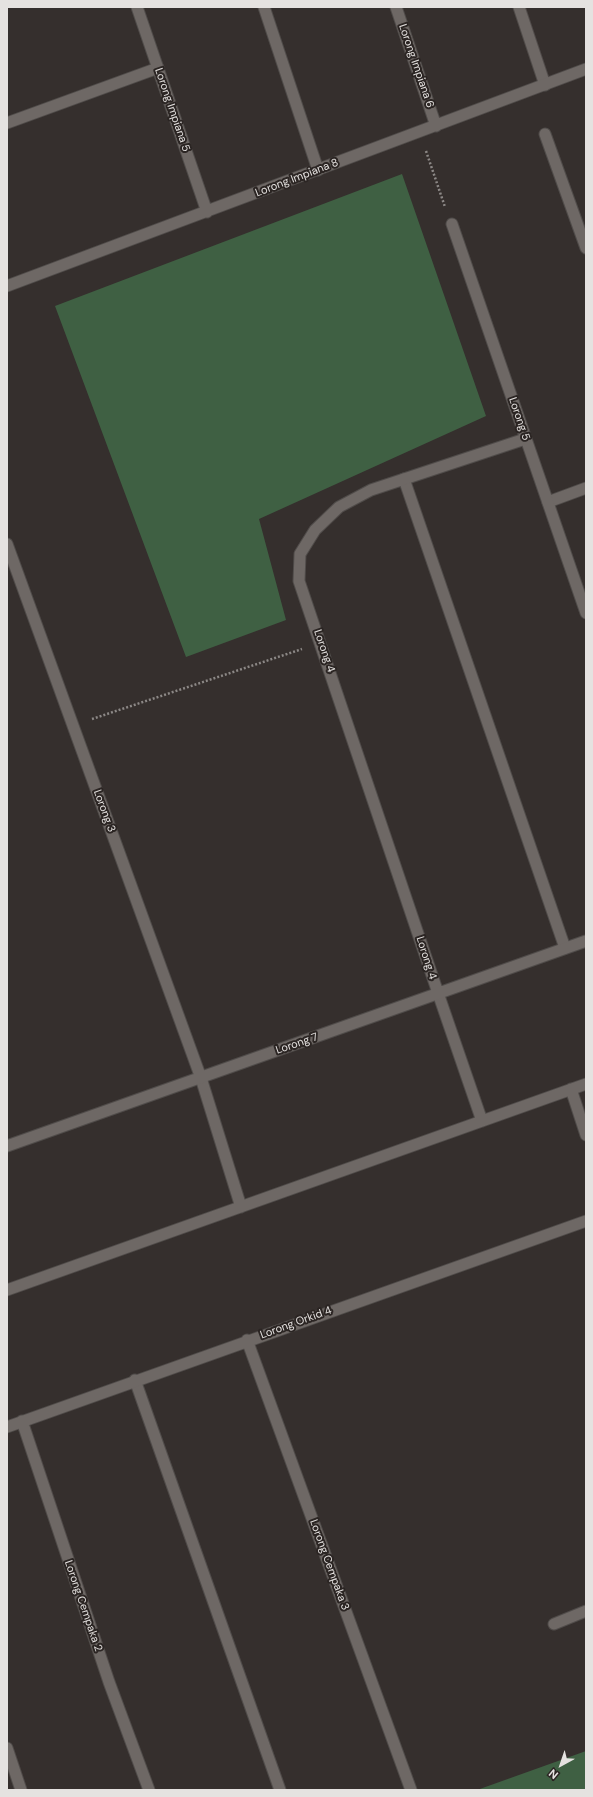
<!DOCTYPE html>
<html>
<head>
<meta charset="utf-8">
<style>
	body { margin:0 }
	#map { position:relative; width:593px; height:1797px; overflow:hidden; background:#352f2d; font-family:"DM Sans",sans-serif }
	canvas { display:block }
	.frame { position:absolute; inset:0; border:8px solid #e5e2e0; pointer-events:none }
	.north { position:absolute; left:541px; top:1745px; width:40px; height:40px; -webkit-text-stroke:3px #2b2523; paint-order:stroke; rotate:220deg; font-size:11px; font-weight:700; line-height:16px; text-align:center; color:#e5e2e0 }
	.north::after { content:''; display:block; margin:auto; width:14px; height:18px; background:#e5e2e0; clip-path:polygon(50% 0,100% 100%,50% 72%,0 100%) }
</style>
</head>
<body>
<div id="map">
<canvas width="593" height="1797"></canvas>
<div class="frame"></div>
<div class="north">N</div>
</div>
<script>
const c = document.querySelector('canvas').getContext('2d');
c.lineJoin = 'round';
function fill(path, color) {
  c.fillStyle = color;
  c.fill(path, 'evenodd');
}
function poly(rows) {
  const path = new Path2D();
  for (const r of rows) {
    path.moveTo(r[0], r[1]);
    for (let i = 2; i < r.length; i += 2) path.lineTo(r[i], r[i + 1]);
  }
  return path;
}
function stroke(path, color, width, dash) {
  c.strokeStyle = color;
  c.lineWidth = width;
  c.lineCap = dash ? 'butt' : 'round';
  c.setLineDash(dash || []);
  c.stroke(path);
}
function label(font, color, halo, rows, align = 'center') {
  c.font = font + ' "DM Sans",sans-serif';
  c.lineWidth = 4;
  c.setLineDash([]);
  c.textBaseline = 'middle';
  c.strokeStyle = halo;
  c.fillStyle = color;
  for (const [text, x, y, turn = 0] of rows) {
    c.save();
    c.translate(x, y);
    c.rotate((+turn || 0) * Math.PI / 180);
    c.textAlign = isNaN(turn) ? turn : align;
    if (halo) c.strokeText(text, 0, 0);
    c.fillText(text, 0, 0);
    c.restore();
  }
}
fill(poly([
	[402,174,486,416,259,519,286,620,186,657,55,306],
	[586,1751,586,1790,477,1790]
]), '#3f6043');
const service = poly([
	[264,7,318,170],
	[519,7,545,85],
	[7,123,158,68],
	[545,134,586,248],
	[404,479,565,948],
	[548,502,586,488],
	[438,993,482,1121],
	[201,1078,241,1207],
	[571,1089,586,1135],
	[7,1290,586,1084],
	[135,1380,280,1790],
	[7,1748,21,1790]
]);
const minor = poly([
	[137,7,207,212],
	[396,7,436,126],
	[452,224,586,613],
	[7,286,586,69],
	[7,544,201,1078],
	[438,993,299,581,300,554,315,530,339,507,371,490,525,439],
	[7,1146,586,941],
	[247,1340,411,1790],
	[22,1421,109,1682,149,1790],
	[7,1427,586,1221],
	[554,1624,586,1611]
]);
stroke(service, '#504c4a', 13);
stroke(minor, '#504c4a', 13);
stroke(poly([
	[426,151,445,207],
	[92,719,302,649]
]), '#8c8886', 2.5, [2, 2]);
stroke(service, '#6e6865', 11);
stroke(minor, '#6e6865', 11);
label('11px', '#e5e2e0', '#2b2523', [
	["Lorong Impiana 6",416,66,71],
	["Lorong Impiana 5",172,110,71],
	["Lorong Impiana 8",297,178,-21],
	["Lorong 5",519,419,71],
	["Lorong 4",324,651,71],
	["Lorong 3",104,811,70],
	["Lorong 4",426,958,72],
	["Lorong 7",297,1044,-19],
	["Lorong Orkid 4",296,1323,-20],
	["Lorong Cempaka 3",329,1565,70],
	["Lorong Cempaka 2",83,1606,71]
]);
</script>
</body>
</html>
